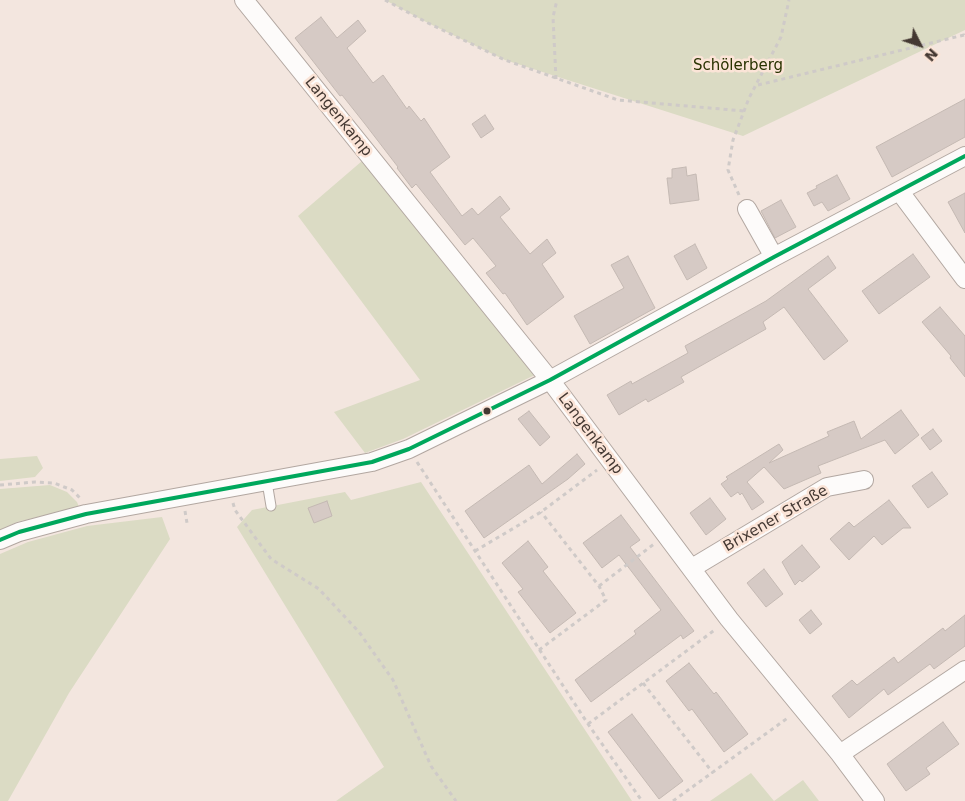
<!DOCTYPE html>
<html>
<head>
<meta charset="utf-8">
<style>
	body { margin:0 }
	#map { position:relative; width:965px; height:801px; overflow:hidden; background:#f3e6df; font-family:"DejaVu Sans",sans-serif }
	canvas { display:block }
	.north { position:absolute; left:895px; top:20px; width:50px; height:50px; -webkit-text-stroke:4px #fbe4d7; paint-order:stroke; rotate:131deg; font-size:14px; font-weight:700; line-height:20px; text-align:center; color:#443832 }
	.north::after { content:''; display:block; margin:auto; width:18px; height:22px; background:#443832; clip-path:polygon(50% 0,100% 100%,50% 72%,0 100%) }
</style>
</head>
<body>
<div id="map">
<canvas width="965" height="801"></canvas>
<div class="north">N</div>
</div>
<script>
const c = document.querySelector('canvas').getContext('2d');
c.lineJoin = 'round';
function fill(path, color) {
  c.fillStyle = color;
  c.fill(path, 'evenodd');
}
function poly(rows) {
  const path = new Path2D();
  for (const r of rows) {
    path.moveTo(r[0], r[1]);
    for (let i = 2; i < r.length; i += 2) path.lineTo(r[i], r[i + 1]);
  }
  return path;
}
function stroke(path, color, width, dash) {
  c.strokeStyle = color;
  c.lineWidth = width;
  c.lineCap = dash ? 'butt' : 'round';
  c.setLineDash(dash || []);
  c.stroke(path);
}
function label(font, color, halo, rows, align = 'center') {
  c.font = font + ' "DejaVu Sans",sans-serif';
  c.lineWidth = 5;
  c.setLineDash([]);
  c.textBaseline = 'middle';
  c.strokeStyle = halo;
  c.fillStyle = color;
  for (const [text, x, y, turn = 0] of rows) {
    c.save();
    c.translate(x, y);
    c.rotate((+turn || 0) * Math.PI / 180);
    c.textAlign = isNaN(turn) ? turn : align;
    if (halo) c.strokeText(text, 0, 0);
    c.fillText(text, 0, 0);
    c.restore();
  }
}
fill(poly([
	[385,0,965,0,965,30,743,136,505,60,428,23],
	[369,155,543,371,403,439,365,453,334,412,420,380,298,216],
	[37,456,43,468,35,477,0,481,0,459],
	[421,482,632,801,336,801,384,767,237,527,252,510,345,492,351,500],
	[50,485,67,492,77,502,79,507,17,522,0,530,0,489],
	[162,517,170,539,69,693,8,801,0,801,0,554,28,542,87,526],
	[751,773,774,801,803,780,819,801,710,801]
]), '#dbdbc4');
const building = poly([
	[321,17,337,38,358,20,366,31,347,48,373,83,383,75,407,109,409,106,421,121,424,118,450,157,430,172,462,216,472,208,478,215,500,196,510,209,500,217,530,254,547,239,556,253,542,264,564,297,527,325,505,293,503,294,486,273,496,266,473,238,465,245,416,184,412,188,397,168,398,167,365,124,342,95,340,96,295,38,321,17],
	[965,99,965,137,892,177,876,147,965,99],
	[485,115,494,129,481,138,472,124,485,115],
	[686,167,687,176,696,174,699,200,670,204,667,178,672,178,672,169,686,167],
	[837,175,850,199,828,211,822,202,814,206,807,193,817,188,816,186,837,175],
	[965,193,965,233,948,202,965,193],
	[781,200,796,227,775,238,761,211,781,200],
	[695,244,707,268,687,280,674,256,695,244],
	[913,254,930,277,879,314,862,291,913,254],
	[628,256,655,308,590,344,574,316,624,288,611,265,628,256],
	[828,256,836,268,808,289,848,341,824,360,784,307,763,322,766,329,681,377,684,382,648,402,646,399,619,415,607,395,631,381,632,384,688,353,685,346,766,301,828,256],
	[940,307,965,336,965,377,950,358,951,356,922,322,940,307],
	[901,410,919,435,895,454,885,440,818,466,821,473,784,489,764,467,747,482,764,502,752,510,742,493,740,495,738,492,731,497,721,484,728,479,726,477,779,444,783,450,769,463,829,436,827,432,854,421,861,439,901,410],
	[529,411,550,437,540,446,518,419,529,411],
	[933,429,942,441,930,450,921,438,933,429],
	[577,454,585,464,568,479,484,538,465,511,529,465,542,484,577,454],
	[932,472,948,494,928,508,912,486,932,472],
	[710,498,726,519,706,535,690,513,710,498],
	[889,500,911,528,903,528,882,545,874,536,849,560,830,539,849,522,854,527,889,500],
	[327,501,332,516,314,523,308,508,327,501],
	[621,515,640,540,630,547,694,631,683,639,681,635,591,702,575,680,636,634,634,631,661,610,619,555,602,568,583,543,621,515],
	[528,541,548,567,543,571,576,613,550,633,518,592,523,589,502,563,528,541],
	[802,545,820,567,802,582,800,580,795,585,782,562,802,545],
	[764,569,783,594,766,607,747,583,764,569],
	[811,610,822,624,810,634,799,620,811,610],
	[965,615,965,646,934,669,930,664,888,695,884,689,849,718,832,696,852,680,857,685,894,657,898,663,943,628,945,631,965,615],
	[689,663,714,694,716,692,748,734,724,752,692,709,689,711,666,681,689,663],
	[632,714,683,781,659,799,608,732,632,714],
	[943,722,959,744,926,768,930,774,906,791,887,764,943,722]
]);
fill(building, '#d6cac5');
stroke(building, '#c4b9b3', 1);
const service = poly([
	[267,482,271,506]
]);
const minor = poly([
	[244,0,550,380,729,619,840,754,875,801],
	[900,192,965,279],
	[747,209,774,257],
	[0,540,19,532,86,514,372,462,409,449,550,380,774,257,965,156],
	[692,568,827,487,864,480],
	[840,754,965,670]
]);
stroke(service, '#b2a7a1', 11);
stroke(minor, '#b2a7a1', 20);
stroke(poly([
	[385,0,428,23,505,60,618,100,744,111],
	[556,79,553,17,557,0],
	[758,85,964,35,965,38],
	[739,195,728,170,733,140,749,98,781,37,789,0],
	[417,462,588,724,642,801],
	[0,485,35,482,54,483,72,490,81,499],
	[233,503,235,510,271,559,319,589,359,632,393,680,431,766,456,801],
	[185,511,187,523],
	[475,551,541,512,597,470],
	[599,586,654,544],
	[539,650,606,600,599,586,541,512],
	[643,683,713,773],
	[588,724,716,629],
	[673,801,789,717]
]), '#cfcac8', 3, [4, 4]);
stroke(service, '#fdfbfa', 9);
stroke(minor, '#fdfbfa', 18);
stroke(poly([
	[0,540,19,532,86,514,372,462,409,449,550,380,774,257,965,156]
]), '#00a75c', 4);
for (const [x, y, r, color] of [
	[487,411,4.5,"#443832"]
]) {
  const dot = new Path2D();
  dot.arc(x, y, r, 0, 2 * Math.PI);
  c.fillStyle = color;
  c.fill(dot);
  stroke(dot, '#fbe4d7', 2);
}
label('15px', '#293200', '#fbe4d7', [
	["Schölerberg",738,66]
]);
label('15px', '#443832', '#fbe4d7', [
	["Langenkamp",338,117,51],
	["Langenkamp",590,434,53],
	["Brixener Straße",776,519,-30]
]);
</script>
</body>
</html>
